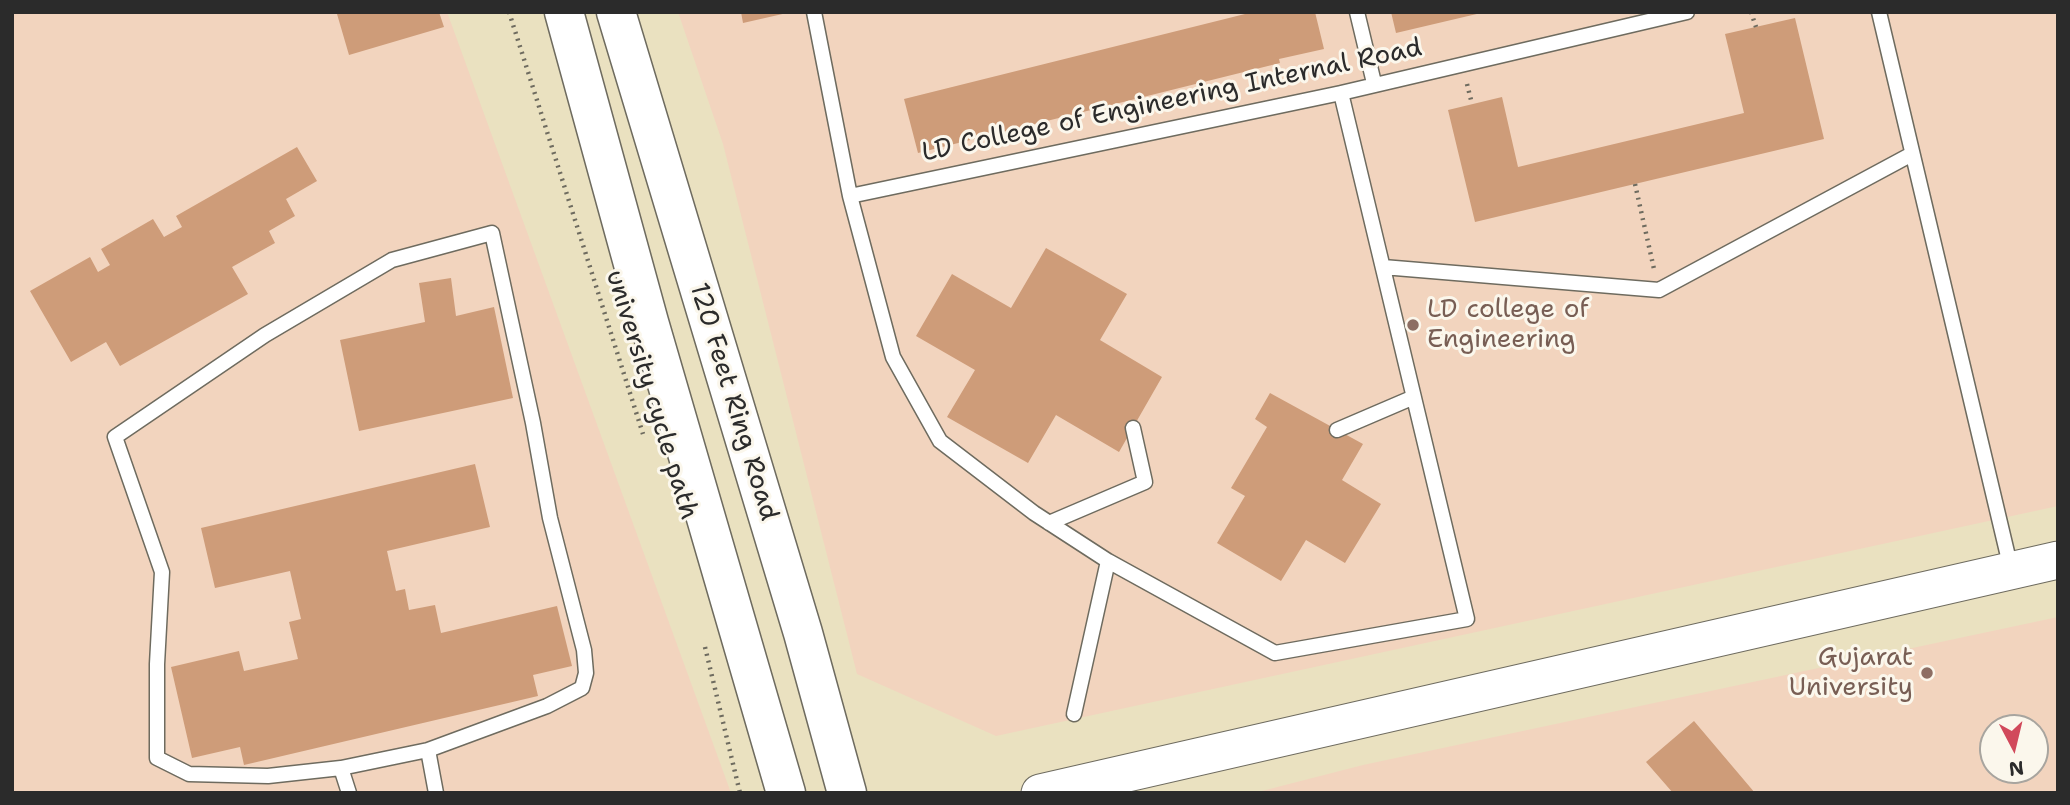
<!DOCTYPE html>
<html>
<head>
<meta charset="utf-8">
<style>
	body { margin:0 }
	#map { position:relative; width:2070px; height:805px; overflow:hidden; background:#eae1c0; font-family:"Shantell Sans",sans-serif }
	canvas { display:block }
	.frame { position:absolute; inset:0; border:14px solid #2b2b2b; pointer-events:none }
	.north { position:absolute; left:1979px; top:714px; width:70px; height:70px; box-sizing:border-box; background:#fbf7ec; border:2px solid #a8a59f; border-radius:50%; rotate:173deg; font-size:19px; font-weight:700; line-height:28px; text-align:center; color:#2b2b2b }
	.north::after { content:''; display:block; margin:auto; width:24px; height:32px; background:#d1495b; clip-path:polygon(50% 0,100% 100%,50% 72%,0 100%) }
</style>
</head>
<body>
<div id="map">
<canvas width="2070" height="805"></canvas>
<div class="frame"></div>
<div class="north">N</div>
</div>
<script>
const c = document.querySelector('canvas').getContext('2d');
c.lineJoin = 'round';
function fill(path, color) {
  c.fillStyle = color;
  c.fill(path, 'evenodd');
}
function poly(rows) {
  const path = new Path2D();
  for (const r of rows) {
    path.moveTo(r[0], r[1]);
    for (let i = 2; i < r.length; i += 2) path.lineTo(r[i], r[i + 1]);
  }
  return path;
}
function stroke(path, color, width, dash) {
  c.strokeStyle = color;
  c.lineWidth = width;
  c.lineCap = dash ? 'butt' : 'round';
  c.setLineDash(dash || []);
  c.stroke(path);
}
function label(font, color, halo, rows, align = 'center') {
  c.font = font + ' "Shantell Sans",sans-serif';
  c.lineWidth = 6;
  c.setLineDash([]);
  c.textBaseline = 'middle';
  c.strokeStyle = halo;
  c.fillStyle = color;
  for (const [text, x, y, turn = 0] of rows) {
    c.save();
    c.translate(x, y);
    c.rotate((+turn || 0) * Math.PI / 180);
    c.textAlign = isNaN(turn) ? turn : align;
    if (halo) c.strokeText(text, 0, 0);
    c.fillText(text, 0, 0);
    c.restore();
  }
}
fill(poly([
	[12,12,447,12,731,793,12,793],
	[678,12,2058,12,2058,506,996,736,857,674,723,144],
	[2058,617,2058,793,1254,793,1363,765],
	[1993,728,2035,728,2035,770,1993,770]
]), '#f2d4be');
fill(poly([
	[342,12,439,12,444,27,349,55,337,14],
	[741,12,787,12,787,13,743,23],
	[1253,12,1315,12,1324,49,1279,59,1280,63,918,153,904,99],
	[1391,12,1481,12,1481,13,1396,33],
	[1795,18,1824,139,1475,222,1448,110,1502,97,1518,167,1744,113,1725,34],
	[297,147,317,181,286,199,295,216,269,231,275,243,232,267,248,294,120,366,106,342,71,362,30,291,90,257,98,272,110,265,101,249,153,219,164,237,182,227,176,216],
	[1046,248,1127,294,1100,340,1162,377,1119,452,1056,415,1028,463,947,417,975,370,916,336,952,274,1011,308],
	[451,278,456,316,494,307,513,398,359,431,340,340,425,322,419,283],
	[1270,393,1363,444,1342,480,1381,504,1345,563,1306,540,1281,581,1217,543,1245,496,1231,488,1267,427,1255,419],
	[475,464,490,527,387,551,396,591,405,589,409,610,435,605,441,633,557,606,572,666,533,675,538,696,244,765,240,747,192,758,171,667,239,651,244,671,298,659,289,622,301,619,290,571,215,588,201,528],
	[1694,721,1755,793,1673,793,1646,762]
]), '#ce9c79');
const service = poly([
	[814,12,850,196,1341,93,1687,12],
	[1357,12,1374,83],
	[1879,12,2011,569],
	[850,196,893,357,940,441,1034,513,1108,561],
	[1383,267,1659,290,1912,154],
	[1337,430,1414,397],
	[1049,523,1145,482,1133,428],
	[1074,714,1108,561,1275,653,1467,619,1341,93],
	[341,768,428,750],
	[349,793,341,768,268,776,189,774,157,758,157,664,162,572,115,437,265,335,392,260,492,233,533,423,550,518,584,650,586,673,582,688,547,706,428,750,436,793]
]);
const tertiary = poly([
	[1040,793,2058,560]
]);
const primary = poly([
	[564,12,649,322,786,793],
	[616,12,803,633,847,793]
]);
stroke(service, '#6e6b5f', 17);
stroke(tertiary, '#6e6b5f', 39);
stroke(primary, '#6e6b5f', 41);
stroke(poly([
	[509,12,643,434],
	[1751,12,1756,27],
	[1467,84,1472,104],
	[1097,109,1101,121],
	[1635,184,1654,269],
	[705,647,740,793]
]), '#6e6b5f', 4.5, [2, 5]);
stroke(service, '#fff', 14);
stroke(tertiary, '#fff', 37);
stroke(primary, '#fff', 38);
for (const [x, y, r, color] of [
	[1413,325,7,"#8d6e63"],
	[1927,673,7,"#8d6e63"]
]) {
  const dot = new Path2D();
  dot.arc(x, y, r, 0, 2 * Math.PI);
  c.fillStyle = color;
  c.fill(dot);
  stroke(dot, '#fbf7ec', 2.5);
}
label('26px', '#2b2b2b', '#fbf7ec', [
	["LD College of Engineering Internal Road",1172,101,-12],
	["university cycle path",651,395,73],
	["120 Feet Ring Road",733,402,73]
]);
label('26px', '#785e54', '#fbf7ec', [
	["LD college of",1427,310],
	["Engineering",1427,340],
	["Gujarat",1913,658,"right"],
	["University",1913,688,"right"]
], 'left');
</script>
</body>
</html>
